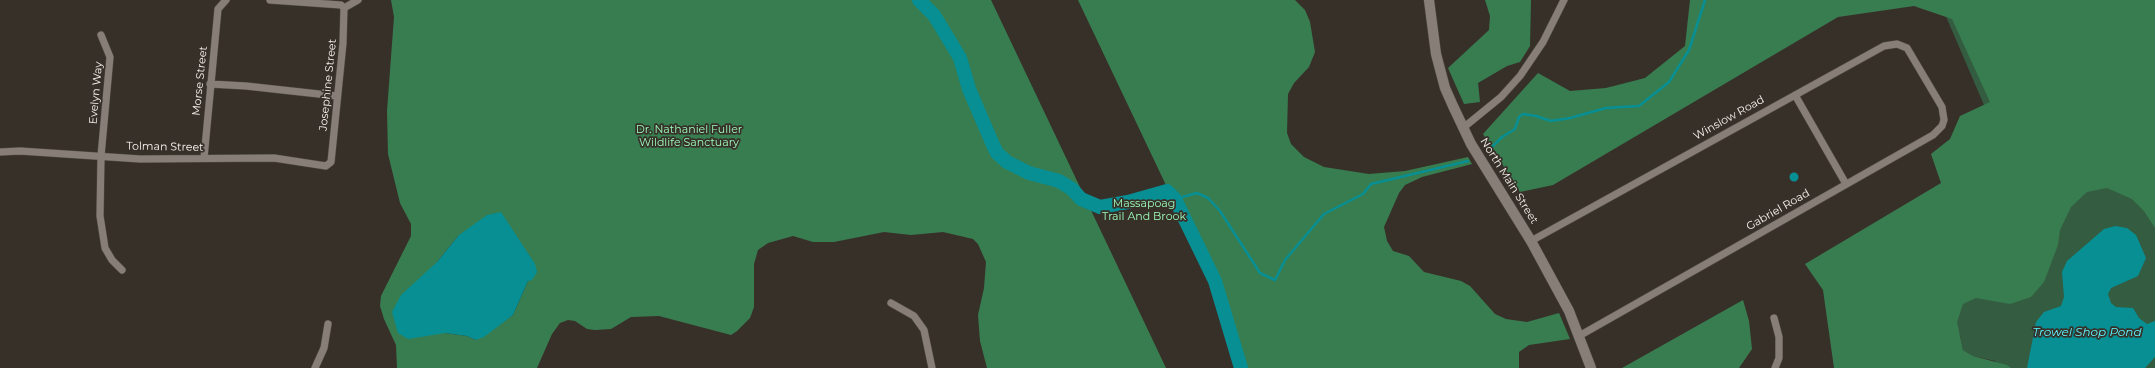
<!DOCTYPE html>
<html>
<head>
<meta charset="utf-8">
<style>
	body { margin:0 }
	canvas { display:block; background:#373029 }
</style>
</head>
<body>
<canvas width="2155" height="368"></canvas>
<script>
const c = document.querySelector('canvas').getContext('2d');
c.lineJoin = 'round';
function fill(path, color) {
  c.fillStyle = color;
  c.fill(path, 'evenodd');
}
function poly(rows) {
  const path = new Path2D();
  for (const r of rows) {
    if (r.length === 3) {
      path.moveTo(r[0] + r[2], r[1]);
      path.arc(r[0], r[1], r[2], 0, 2 * Math.PI);
      continue;
    }
    path.moveTo(r[0], r[1]);
    for (let i = 2; i < r.length; i += 2) path.lineTo(r[i], r[i + 1]);
  }
  return path;
}
function stroke(path, color, width, dash) {
  c.strokeStyle = color;
  c.lineWidth = width;
  c.lineCap = dash ? 'butt' : 'round';
  c.setLineDash(dash || []);
  c.stroke(path);
}
function label(font, color, halo, rows, align = 'center') {
  c.font = font + ' Montserrat,sans-serif';
  c.lineWidth = 3.5;
  c.setLineDash([]);
  c.textBaseline = 'middle';
  c.strokeStyle = halo;
  c.fillStyle = color;
  for (const [text, x, y, turn = 0] of rows) {
    c.save();
    c.translate(x, y);
    c.rotate((+turn || 0) * Math.PI / 180);
    c.textAlign = isNaN(turn) ? turn : align;
    if (halo) c.strokeText(text, 0, 0);
    c.fillText(text, 0, 0);
    c.restore();
  }
}
fill(poly([
	[1939,0,2155,0,2155,368,2000,368,1995,361,1973,356,1963,350,1960,335,1950,329,2005,154]
]), '#345c40');
fill(poly([
	[391,0,991,0,1166,368,987,368,980,341,978,315,984,288,986,262,978,244,973,239,943,232,911,235,884,232,834,242,813,242,793,236,768,243,758,250,754,264,754,307,750,318,737,331,731,335,659,316,631,317,611,329,595,330,587,329,575,321,568,320,560,323,552,334,537,368,397,368,396,345,384,319,380,306,381,296,411,236,411,224,400,203,388,154,387,111,394,17],
	[459,235,528,281,513,315,476,340,467,336,445,333,437,262],
	[1078,0,1295,0,1305,10,1310,22,1315,52,1309,67,1294,83,1288,94,1287,133,1291,144,1304,157,1324,167,1369,174,1405,171,1468,157,1472,164,1422,177,1405,185,1399,193,1384,227,1387,241,1393,251,1409,256,1424,272,1461,281,1470,286,1495,314,1506,319,1527,322,1559,313,1570,339,1529,345,1519,352,1519,368,1237,368,1213,284],
	[1485,0,1531,0,1530,46,1520,62,1507,66,1478,83,1480,102,1464,104,1448,68,1489,30,1490,16],
	[1690,0,2155,0,2155,228,2144,211,2132,199,2107,188,2087,192,2071,207,2060,230,2058,245,2044,282,2031,297,2010,304,1976,298,1963,304,1957,322,1963,350,1973,356,2007,365,2011,368,1834,368,1823,290,1805,264,1941,183,1931,154,1950,139,1960,116,1990,102,1952,19,1914,6,1838,17,1553,185,1520,192,1483,134,1538,73,1570,91,1606,88,1645,78,1685,46],
	[1743,300,1749,321,1752,349,1739,368,1622,368]
]), '#387d50');
fill(poly([
	[1794,177,4.5],
	[501,212,535,264,537,272,532,280,528,281,513,315,484,337,476,340,467,336,445,333,408,339,398,333,392,312,401,295,437,262,459,235,487,215],
	[2115,226,2127,228,2136,235,2146,258,2138,276,2111,288,2108,294,2111,303,2116,307,2133,308,2139,318,2147,324,2155,321,2155,357,2145,368,2027,368,2036,322,2044,312,2061,306,2064,297,2062,272,2067,261,2104,229]
]), '#078f94');
stroke(poly([
	[1491,148,1502,137,1515,129,1519,117,1523,114,1536,116,1551,121,1570,118,1606,108,1639,106,1669,82,1689,50,1705,0],
	[1175,199,1197,193,1208,198,1220,211,1260,273,1275,280,1285,260,1324,214,1363,194,1371,184,1468,161]
]), '#078f94', 2.5);
stroke(poly([
	[919,0,934,15,960,58,969,89,993,145,997,153,1007,162,1029,173,1059,181,1072,189,1081,199,1100,207,1128,202,1167,191,1175,199,1215,281,1241,368]
]), '#078f94', 14);
const minor = poly([
	[270,0,341,5,344,8],
	[344,8,358,0],
	[101,35,110,57,101,156,100,216,105,248,112,260,122,270],
	[210,84,246,86,337,96],
	[1795,95,1846,184],
	[1463,128,1501,97,1520,76,1543,42,1564,0],
	[0,152,20,151,140,159,274,158,326,166,331,162,343,43,344,8],
	[204,158,218,9,226,0],
	[1531,241,1884,46,1897,44,1907,48,1942,107,1944,120,1942,126,1933,135,1579,336],
	[891,303,914,316,924,330,932,368],
	[1774,318,1779,337,1779,358,1775,368],
	[315,368,324,348,328,324]
]);
const secondary = poly([
	[1429,0,1436,54,1445,88,1453,106,1471,144,1531,241,1569,311,1591,368]
]);
stroke(minor, '#524d47', 8);
stroke(secondary, '#524d47', 11);
stroke(minor, '#877f77', 7);
stroke(secondary, '#877f77', 10);
label('11px', '#f7f3ee', '#373029', [
	["Morse Street",200,81,-84],
	["Josephine Street",328,85,-84],
	["Evelyn Way",96,93,-85],
	["Winslow Road",1729,118,-29],
	["Tolman Street",165,147,1],
	["North Main Street",1509,181,58],
	["Gabriel Road",1778,210,-30]
]);
label('11px', '#9bfbb9', '#373029', [
	["Dr. Nathaniel Fuller",689,130],
	["Wildlife Sanctuary",689,143],
	["Massapoag",1144,204],
	["Trail And Brook",1144,217]
]);
label('italic 12px', '#5cf8fe', '#373029', [
	["Trowel Shop Pond",2087,332]
]);
</script>
</body>
</html>
